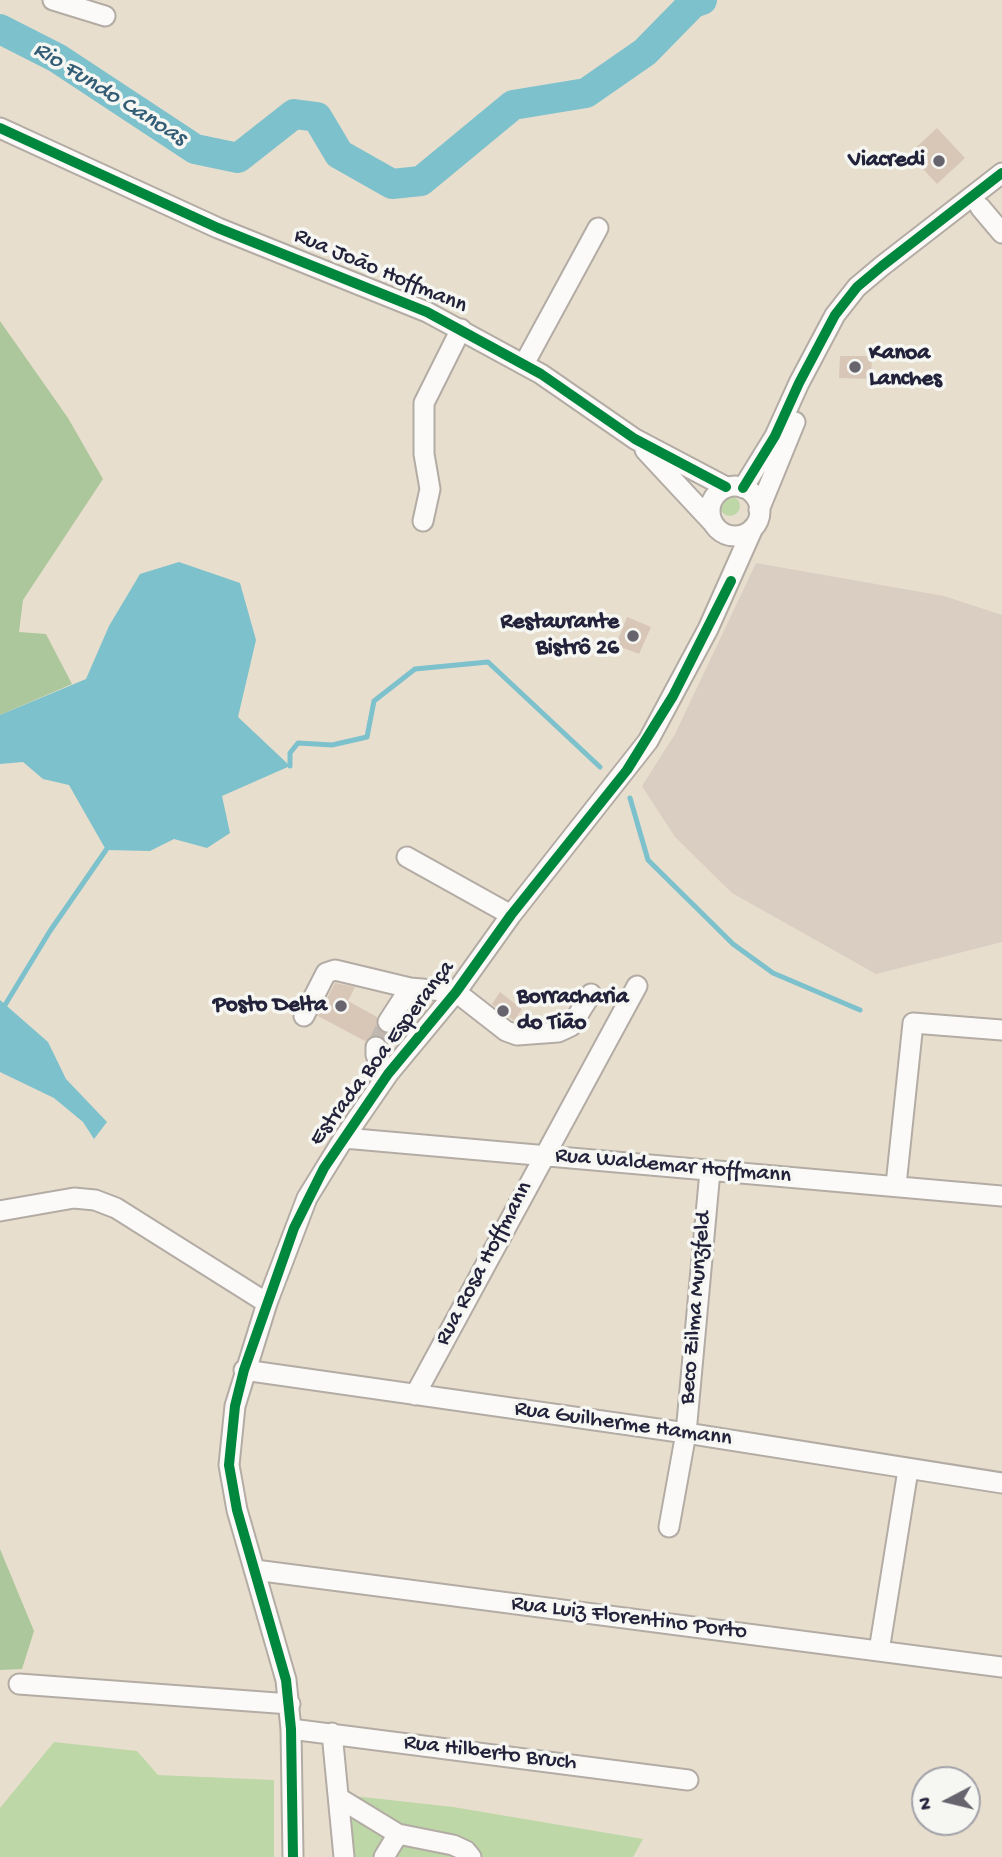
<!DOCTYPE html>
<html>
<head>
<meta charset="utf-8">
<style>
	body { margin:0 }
	#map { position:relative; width:1002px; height:1857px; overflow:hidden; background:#e8dece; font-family:"Gochi Hand",sans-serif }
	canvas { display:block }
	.north { position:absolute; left:911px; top:1766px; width:70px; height:70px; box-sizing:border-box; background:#f6f6f2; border:2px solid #a1a1a9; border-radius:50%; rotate:263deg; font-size:19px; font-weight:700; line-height:28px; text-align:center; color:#22223b }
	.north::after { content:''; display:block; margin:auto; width:24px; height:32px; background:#67646e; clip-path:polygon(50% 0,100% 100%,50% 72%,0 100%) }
</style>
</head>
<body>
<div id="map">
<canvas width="1002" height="1857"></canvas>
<div class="north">N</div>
</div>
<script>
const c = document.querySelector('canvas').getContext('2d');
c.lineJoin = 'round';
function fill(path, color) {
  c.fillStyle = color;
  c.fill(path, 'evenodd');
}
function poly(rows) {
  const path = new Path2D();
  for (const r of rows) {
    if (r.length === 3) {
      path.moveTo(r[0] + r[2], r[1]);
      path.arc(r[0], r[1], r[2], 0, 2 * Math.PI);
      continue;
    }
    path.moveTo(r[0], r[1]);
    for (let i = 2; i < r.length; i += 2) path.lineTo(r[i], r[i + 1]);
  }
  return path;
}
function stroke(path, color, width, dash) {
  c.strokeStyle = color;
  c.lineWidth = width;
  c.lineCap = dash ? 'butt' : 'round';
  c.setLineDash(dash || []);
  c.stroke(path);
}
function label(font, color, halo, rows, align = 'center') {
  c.font = font + ' "Gochi Hand",sans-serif';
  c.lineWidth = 7;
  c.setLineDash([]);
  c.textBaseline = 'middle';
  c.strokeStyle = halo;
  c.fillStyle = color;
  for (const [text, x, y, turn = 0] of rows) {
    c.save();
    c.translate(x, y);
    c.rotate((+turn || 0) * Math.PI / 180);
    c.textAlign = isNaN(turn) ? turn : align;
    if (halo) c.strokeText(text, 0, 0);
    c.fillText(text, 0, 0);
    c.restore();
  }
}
fill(poly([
	[756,563,944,596,1002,615,1002,942,876,974,732,893,675,837,642,786,675,734]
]), '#dacec3');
fill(poly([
	[730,506,10],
	[54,1742,137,1751,158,1775,274,1780,274,1857,0,1857,0,1808],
	[336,1794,453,1807,643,1839,633,1857,337,1857]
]), '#bdd7a6');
fill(poly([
	[0,321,68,418,103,479,23,600,19,632,46,634,72,684,0,715],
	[0,1549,34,1631,22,1669,0,1670]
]), '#acc79b');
fill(poly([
	[179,562,240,583,256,640,238,717,290,766,222,796,230,833,207,848,174,839,150,851,106,850,69,785,43,779,23,762,0,764,0,715,86,679,109,626,140,574],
	[0,1000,48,1042,66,1079,107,1122,94,1139,83,1122,54,1098,0,1072]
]), '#7cc1cc');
stroke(poly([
	[290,766,290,753,298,743,332,745,367,737,374,701,415,669,488,662,600,767],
	[630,798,648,860,733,944,773,973,860,1010],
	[5,1005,50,931,106,850]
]), '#7cc1cc', 5);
stroke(poly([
	[0,29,57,58,195,149,238,158,294,114,317,117,339,154,392,184,421,181,513,105,586,93,645,52,693,3,702,0]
]), '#7cc1cc', 30);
fill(poly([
	[937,128,965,158,937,184,909,154],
	[840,356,872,356,871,379,839,378],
	[627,617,651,627,639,654,616,645],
	[335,983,355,987,348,1001,377,1017,377,1027,386,1034,384,1038,375,1035,365,1041,318,1016],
	[500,992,522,1009,514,1021,492,1004]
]), '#d8c6b7');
stroke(poly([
	[376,1047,388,1022]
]), '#c0b8b1', 19, [19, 10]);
const minor = poly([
	[53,0,105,16],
	[0,128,218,228,427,312,541,374,635,439,726,487],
	[980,207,1002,233],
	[524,364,598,228],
	[645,450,712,522],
	[735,511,25],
	[743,488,775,436,799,383,835,315,857,287,882,266,1002,173],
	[759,510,795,422],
	[423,521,430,489,424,454,424,403,461,329],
	[407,857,511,915],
	[304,1016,326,973,335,970,410,988,456,992,506,1031,517,1035,558,1032,571,1026,591,994],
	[388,1022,410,988],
	[376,1047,376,1055,388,1074],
	[344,1138,1002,1196],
	[896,1185,913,1023,1002,1030],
	[0,1211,74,1198,95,1200,116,1208,267,1303],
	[244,1370,686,1433,1002,1483],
	[415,1395,637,986],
	[669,1527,686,1433,710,1171],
	[255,1570,1002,1667],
	[879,1651,908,1470],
	[19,1684,290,1704],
	[291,1729,688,1780],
	[332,1733,344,1857],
	[339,1798,398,1834,453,1845,466,1851,471,1857],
	[293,1857,291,1729,286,1680,237,1510,229,1465,235,1406,267,1303,307,1198,344,1138,388,1074,456,992,511,915,648,741,708,629,753,528],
	[384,1857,398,1834]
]);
stroke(minor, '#b3aca5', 23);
stroke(minor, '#fcfaf8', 19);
stroke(poly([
	[0,128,218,228,427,312,541,374,635,439,726,487],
	[743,488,775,436,799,383,835,315,857,287,882,266,1002,173],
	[293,1857,291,1729,286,1680,237,1510,229,1465,235,1406,244,1370,294,1228,324,1168,388,1074,456,992,511,915,627,770,673,696,731,581]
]), '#00873e', 10);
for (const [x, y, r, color] of [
	[939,161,7,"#67646e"],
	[855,367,7,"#67646e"],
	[633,636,7,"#67646e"],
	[341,1006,7,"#67646e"],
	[503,1011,7,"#67646e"]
]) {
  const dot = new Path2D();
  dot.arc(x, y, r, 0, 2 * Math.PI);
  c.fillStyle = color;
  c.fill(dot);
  stroke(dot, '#f6f6f2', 2.5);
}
label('bold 23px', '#22223b', '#f6f6f2', [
	["Viacredi",925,161],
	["Kanoa",869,354,"left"],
	["Lanches",869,380,"left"],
	["Restaurante",619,623],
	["Bistrô 26",619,649],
	["Borracharia",517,998,"left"],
	["do Tião",517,1024,"left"],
	["Posto Delta",327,1006]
], 'right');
label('23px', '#22223b', '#f6f6f2', [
	["Rua João Hoffmann",380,272,23],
	["Estrada Boa Esperança",383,1054,-53],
	["Rua Waldemar Hoffmann",673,1167,5],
	["Rua Rosa Hoffmann",485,1264,-62],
	["Beco Zilma Munzfeld",697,1308,-85],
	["Rua Guilherme Hamann",623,1425,8],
	["Rua Luiz Florentino Porto",629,1619,7],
	["Rua Hilberto Bruch",490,1754,7]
]);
label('italic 24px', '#335c75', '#f6f6f2', [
	["Rio Fundo Canoas",109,95,32]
]);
</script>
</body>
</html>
